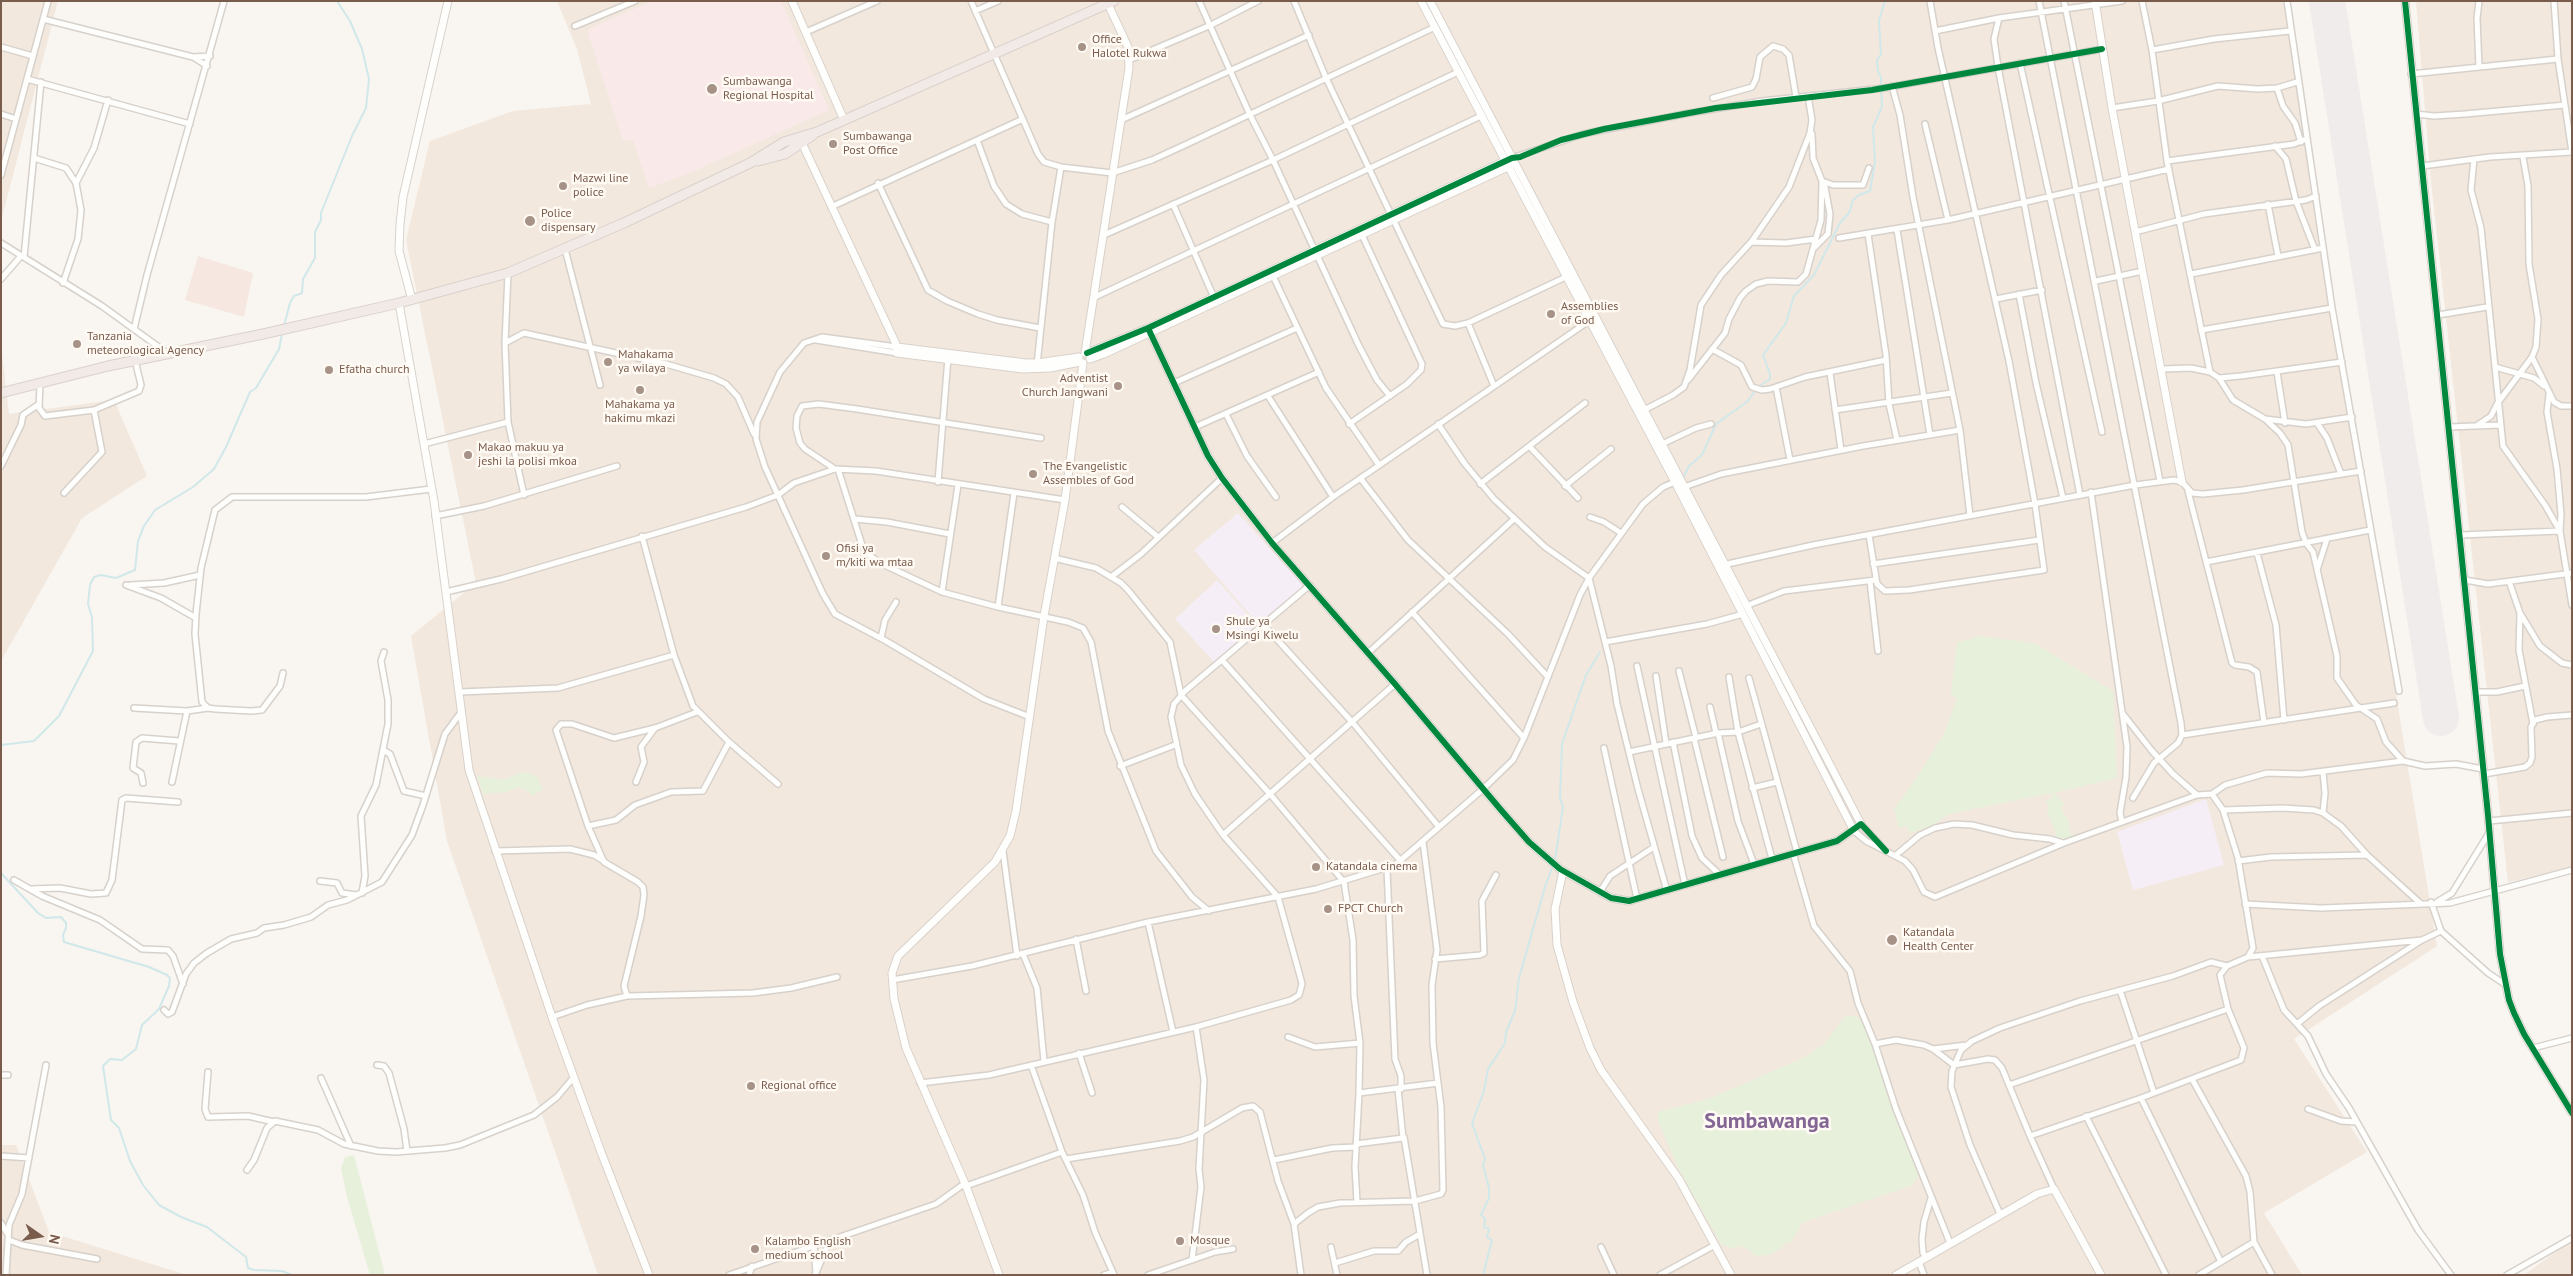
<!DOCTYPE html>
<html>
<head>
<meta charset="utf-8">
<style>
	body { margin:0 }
	#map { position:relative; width:2573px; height:1276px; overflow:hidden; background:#f9f5f0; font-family:"PT Sans",sans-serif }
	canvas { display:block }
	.frame { position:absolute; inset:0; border:2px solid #7a5c4d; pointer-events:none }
	.north { position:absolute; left:15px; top:1211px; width:50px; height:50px; -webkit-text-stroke:4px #fffaf3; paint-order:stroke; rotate:103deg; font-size:14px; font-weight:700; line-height:20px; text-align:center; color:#7a5c4d }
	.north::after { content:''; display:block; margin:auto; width:18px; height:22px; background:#7a5c4d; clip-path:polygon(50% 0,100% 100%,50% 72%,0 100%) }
</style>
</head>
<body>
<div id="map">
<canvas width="2573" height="1276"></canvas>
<div class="frame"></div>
<div class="north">N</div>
</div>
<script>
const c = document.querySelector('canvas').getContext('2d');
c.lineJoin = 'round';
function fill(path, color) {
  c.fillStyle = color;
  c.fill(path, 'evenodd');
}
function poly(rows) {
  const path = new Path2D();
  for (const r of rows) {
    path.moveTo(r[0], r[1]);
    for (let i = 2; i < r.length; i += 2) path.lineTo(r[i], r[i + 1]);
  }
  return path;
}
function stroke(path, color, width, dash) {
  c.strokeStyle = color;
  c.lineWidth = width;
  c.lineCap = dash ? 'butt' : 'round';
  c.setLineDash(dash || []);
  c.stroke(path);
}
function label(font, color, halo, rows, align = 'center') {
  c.font = font + ' "PT Sans",sans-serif';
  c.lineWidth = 5;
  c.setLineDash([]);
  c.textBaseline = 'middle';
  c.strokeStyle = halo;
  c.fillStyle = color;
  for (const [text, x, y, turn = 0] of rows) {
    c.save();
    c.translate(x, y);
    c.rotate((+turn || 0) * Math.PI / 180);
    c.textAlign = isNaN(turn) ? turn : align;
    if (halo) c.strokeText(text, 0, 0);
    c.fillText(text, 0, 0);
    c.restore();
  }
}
fill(poly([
	[1,1,58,1,1,221],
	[557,1,2283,1,2437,946,2294,1039,2367,1152,2264,1213,2302,1275,598,1275,447,841,411,636,476,583,406,240,430,141,513,111,591,104,577,49],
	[2416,1,2572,1,2572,868,2508,882,2431,181],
	[1,345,9,414,114,400,147,476,82,518,1,661],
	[1,1145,16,1145,49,1232,187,1275,1,1275],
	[2572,1240,2572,1275,2524,1275]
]), '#f2e8de');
fill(poly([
	[198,256,253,273,244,317,185,300]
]), '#f6e8e1');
fill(poly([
	[1238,513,1303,586,1260,626,1194,550],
	[1217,580,1257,625,1214,662,1175,619],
	[2206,799,2224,865,2133,890,2117,832]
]), '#f6eef6');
fill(poly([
	[652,1,781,1,829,110,690,173,649,188,633,140,623,141,587,30]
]), '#fae9e9');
fill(poly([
	[1979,636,2034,643,2113,691,2117,778,2054,793,2064,803,2061,809,2069,821,2070,834,2073,834,2074,838,2064,841,2056,839,2056,833,2047,812,2049,807,2046,803,2046,801,2052,798,2052,793,1949,814,1931,826,1910,833,1907,826,1899,828,1894,809,1919,774,1945,732,1957,698,1951,695,1957,643],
	[528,772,537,777,543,789,532,796,529,792,518,787,507,792,483,794,477,776,504,780,517,774],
	[1846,1015,1858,1017,1869,1034,1918,1176,1913,1185,1803,1222,1790,1243,1785,1243,1779,1250,1768,1255,1756,1256,1743,1246,1730,1248,1721,1244,1680,1172,1658,1121,1658,1112,1711,1098,1803,1058,1824,1044],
	[354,1155,385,1275,370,1275,347,1197,341,1168,345,1157]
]), '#e7f0db');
stroke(poly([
	[284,326,290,303,294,296,302,293,303,279,315,258,315,232,321,220,321,213,352,136,366,108,369,79,362,49,350,21,337,1],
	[1684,476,1689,466,1702,455,1716,424,1747,402,1758,387,1770,379,1770,374,1763,355,1786,323,1794,296,1814,275,1840,223,1849,213,1853,200,1859,195,1870,191,1875,162,1873,127,1882,107,1881,77,1878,72,1877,60,1881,55,1879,20,1885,1],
	[1,745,34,741,59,716,93,651,92,617,88,604,90,585,94,577,101,575,116,578,135,570,138,541,144,526,155,510,193,487,214,469,226,447,250,392,256,388,279,349,282,334],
	[1555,860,1563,807,1560,798,1562,744,1586,675,1600,652],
	[1,873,38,913,46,918,61,917,66,923,66,928,63,935,64,942,149,967,167,975,170,978,169,986,159,1009,142,1025,136,1049,122,1060,110,1059,103,1066,111,1120,119,1128,130,1161,143,1185,159,1205,181,1217,207,1227,246,1257,248,1268,254,1270,282,1271,292,1275],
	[1483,1275,1492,1240,1487,1237,1489,1229,1484,1227,1485,1218,1481,1215,1489,1198,1489,1188,1483,1165,1485,1159,1472,1123,1484,1091,1488,1069,1505,1043,1506,1032,1515,1011,1519,978,1545,887,1553,865]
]), '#d0e8ea', 2);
stroke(poly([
	[2327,1,2441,718]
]), '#f0ecec', 36);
const street = poly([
	[971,1,1038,154,1044,162,1061,167,1112,173,1152,160,1187,144,1435,27],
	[1199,1,1250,115,1273,160,1359,346,1377,380,1390,396],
	[1294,1,1326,78,1443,324,1455,326,1468,323,1568,276],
	[2039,1,2181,723,2182,735,2178,743,2154,763,2133,798],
	[2064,1,2160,481],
	[2142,1,2152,50,2167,161,2210,372,2219,378,2241,376,2342,362],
	[2287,1,2332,308,2399,691],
	[2554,1,2558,59,2572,152],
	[975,11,998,1],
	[1999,18,1994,39,1998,67,2080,495],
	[43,19,193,57,207,66],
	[575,26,635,1],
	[1935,31,1999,18,2122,1],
	[806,32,877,1],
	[1,47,33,56],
	[2152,50,2214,39,2290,31],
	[193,57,210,56],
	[1129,60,1211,25,1258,1],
	[2020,63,2102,432],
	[2479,67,2477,18,2479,1],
	[2411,74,2558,59],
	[27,79,190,124],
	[1892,86,1900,115,1913,197,1960,430,1970,516],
	[2277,88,2283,106,2295,123,2301,142],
	[1713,98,1752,87,1756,79,1760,57,1773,46,1783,49,1789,55,1796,97],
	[2112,108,2158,101,2218,86,2258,89,2277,88,2297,82],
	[1,114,16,119],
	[2416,114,2434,116,2465,114,2565,105],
	[1121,120,1309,35],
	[1925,124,1948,220],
	[977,140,994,186,1006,204,1022,214,1052,222],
	[2275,146,2286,159,2296,201,2315,250],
	[34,158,66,168,76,183,81,210,78,239,63,283],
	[1512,158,1583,134,1684,114,1762,101,1884,88,2102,49],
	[2474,159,2471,190,2481,228,2503,446,2545,505,2560,531,2572,605],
	[2167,161,2294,144,2306,139],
	[2422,166,2490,157,2572,152],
	[1,175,48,1],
	[1822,181,1833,185,1863,185,1869,168],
	[76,183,94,148,108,100],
	[878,183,928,290,947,301,978,314,997,320,1040,328],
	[1173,204,1215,300],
	[2268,204,2278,256],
	[831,207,1023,119],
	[1897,230,1930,435],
	[2135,232,2204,214,2306,200,2316,196],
	[1868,234,1886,355,1889,404,1897,440],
	[1104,235,1273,160,1458,72],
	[1839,238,1948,220,2169,169],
	[1751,242,1786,243,1816,239],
	[1,243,102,306,167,353],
	[565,249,600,385],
	[1813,249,1828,234,1830,214,1824,182],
	[24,257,41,82],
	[2191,274,2323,248],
	[1273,276,1326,388,1379,465],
	[1,279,21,256],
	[2096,281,2143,271],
	[2019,294,2036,383,2063,498],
	[1095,297,1481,116],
	[1996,299,2042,290],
	[2438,315,2487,307],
	[1468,323,1494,386],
	[134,329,147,275,224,1],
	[2201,330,2332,308],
	[816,340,897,353],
	[505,343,524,333,666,364,714,378,726,384,738,397,754,434],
	[897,347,822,337,804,343,780,372,757,422,756,439,765,467,823,594,835,614,886,641,984,699,1030,717],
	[1712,349,1741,365,1752,387,1762,390,1770,389,1805,377,1886,360],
	[2532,357,2554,402,2561,406,2572,406],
	[1037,365,1052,222,1061,167],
	[2495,367,2534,378,2544,386],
	[2162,369,2191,368,2210,372],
	[2277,372,2285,423],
	[1830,373,1841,450],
	[2219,378,2233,400,2265,419,2306,424,2352,417],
	[1688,380,1725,333,1729,319,1740,298,1746,291,1756,284,1768,281,1798,282,1806,274,1821,220,1822,181,1813,158,1812,134],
	[1174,383,1297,328],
	[40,384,39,408,45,416,94,410,139,391,141,385,135,360],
	[1776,387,1790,460],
	[1268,396,1333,497],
	[1644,410,1673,395,1684,387,1690,370,1701,305,1721,275,1752,241,1789,187,1810,133,1812,120,1808,96],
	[1835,410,1952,393],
	[1226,414,1247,456,1276,497],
	[2265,419,2280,433,2288,445,2302,532,2306,543,2313,552,2337,656,2337,678,2356,705,2377,719,2386,742,2403,761],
	[508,422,524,495],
	[2317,423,2327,438,2341,474],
	[1349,424,1407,384,1421,370,1422,364,1362,235],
	[1438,424,1465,464,1494,499,1545,547,1589,578,1611,666,1617,704,1638,789,1667,891],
	[2476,426,2491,416,2497,404,2532,357,2536,347,2538,319,2529,264,2528,186,2523,157],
	[1195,427,1319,372],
	[2449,427,2500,425],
	[424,444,508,422,505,343,508,273],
	[1662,444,1696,428,1711,424],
	[1530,447,1578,498],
	[1,466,21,425,23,415,39,404],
	[835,469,805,449,800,443,796,428,797,416,802,406,819,404,857,409,1041,438],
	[838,469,862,545,869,555,880,563,942,592,998,607,1068,622,1083,628,1091,642,1108,731,1156,851,1192,897,1209,911],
	[1361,479,1408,540,1508,634,1548,677],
	[938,482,948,358],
	[1480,484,1585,403],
	[1565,486,1611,449],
	[1684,487,1721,474,1863,446,1960,430],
	[2188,491,2232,663,2235,665,2249,667,2257,672,2264,723],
	[2091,492,2127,747,2126,777,2120,813,2122,822],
	[64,493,102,452,94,410],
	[1122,507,1158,537],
	[435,516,484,506,617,466],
	[1590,517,1604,522,1621,533],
	[855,519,887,522,950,534],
	[1869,535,1877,584,1885,591,1909,590,2044,570,2035,504,2009,361,1938,48,1930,1],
	[2460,535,2560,531,2561,514,2557,469,2547,412,2549,394],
	[642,536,674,655,693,706,729,742,778,784],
	[1272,543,1333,497,1589,321],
	[2257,553,2276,625,2284,720],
	[1054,558,1096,568,1121,583,1128,590,1170,642,1181,695,1270,794,1344,882,1353,940,1354,996,1360,1043,1359,1093,1355,1167,1357,1202],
	[2206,562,2370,530],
	[1873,564,2039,540],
	[1723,565,1813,545,2135,485,2174,480,2182,482,2192,493,2203,494,2243,490,2361,471],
	[2317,570,2327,539],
	[1111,577,1141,554,1222,478],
	[2465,580,2488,584,2572,573],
	[1870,581,1878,651],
	[2509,581,2520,613,2540,646,2562,663,2572,665],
	[126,585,161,598,196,618],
	[130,585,164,583,200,575],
	[446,592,501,579,746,507,778,495,794,483,835,469,876,471,1065,500],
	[942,592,958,485],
	[1746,606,1784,591,1875,580],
	[998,607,1014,493],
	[1412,612,1524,738],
	[2520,613,2519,650,2533,724],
	[1263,624,1353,723,1439,827],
	[881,638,885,620,896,602],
	[1605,642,1707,624,1743,614],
	[1368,653,1514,519],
	[1222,660,1400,860],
	[1637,666,1685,885],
	[1679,671,1696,738],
	[283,673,280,686,262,710,251,711,215,709,208,708,202,702,195,634,196,614,201,568,215,510,232,497,366,497,431,489],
	[1656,676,1666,743],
	[1729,677,1738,732,1772,859],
	[1749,678,1797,852],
	[460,692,558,688,674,655],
	[2476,692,2497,692,2525,686],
	[1710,707,1716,733],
	[134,708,187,711,208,708],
	[2123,714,2152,751,2173,774,2197,795],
	[1718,733,1738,821,1754,864],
	[2182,735,2394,703],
	[1694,738,1723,857],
	[1673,742,1692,836,1702,858,1719,874],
	[1604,748,1637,899],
	[383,750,390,754,404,791,426,796],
	[1629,752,1718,733,1738,732,1761,724],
	[1120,766,1175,745],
	[2323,772,2325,793,2323,813],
	[2484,774,2525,767,2530,763,2532,757,2531,727,2535,720,2547,717,2572,715],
	[172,782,187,711],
	[636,782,644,762,641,747,655,728],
	[143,783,141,773,133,768,136,742,142,738,179,741],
	[1752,788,1777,782],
	[2212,794,2225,785,2267,773,2301,774,2403,761,2425,766,2456,764,2483,769],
	[2223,810,2283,808,2314,810,2323,813,2341,826,2367,855,2420,903],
	[2489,821,2572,813],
	[1861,824,1884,849],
	[588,826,616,820,635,805,671,792,703,791,729,742],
	[1854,831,1866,841,1905,861,1913,870,1924,892,1935,897,2064,843,2197,795,2212,794,2223,810,2238,858,2253,948,2248,957,2227,966,2220,975,2228,1009,2244,1048,2241,1060,2141,1098,2030,1136,2054,1189],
	[1223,835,1395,684],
	[495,851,570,849,594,855,604,861],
	[1003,851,1017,956],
	[1793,853,1814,926,1850,971,1858,1003,1875,1044,1896,1109,1950,1243],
	[1896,855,1920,835,1935,828,1954,824,1972,825,2013,835,2050,839,2063,843],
	[2238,861,2271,857,2367,855],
	[1387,869,1395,1059,1401,1076,1401,1089],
	[14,880,42,896,100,920,142,949,168,950,173,956,183,984],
	[320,881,337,883,342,893,357,895],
	[31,889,60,888,91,894,106,893,112,880,122,800,126,798,178,802],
	[1600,892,1610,876,1654,847],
	[362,893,365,876,361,816,376,785,388,724,388,700,381,661,384,652],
	[2431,902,2441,931,2488,973,2506,985],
	[2437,902,2452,893,2489,833],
	[2245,904,2321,908,2450,903,2572,870],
	[1148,922,1173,1032],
	[1076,939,1086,991],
	[1023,954,1037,988,1044,1061],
	[2262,956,2284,1010,2308,1036,2326,1074,2349,1108,2418,1230,2451,1275],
	[2248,957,2422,940],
	[1435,959,1480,955,1484,953,1482,901,1496,875],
	[892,980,972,966,1148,922,1316,889,1395,865,1483,789,1513,760,1524,738,1580,595,1589,578,1643,504,1663,487,1675,482],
	[2120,990,2154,1093],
	[627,996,624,986,641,916,644,895,643,887,638,882,604,862,588,826,556,730,561,724,572,724,614,738,655,728,697,712],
	[164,1010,168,1014,172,1012,186,974,194,963,207,953,231,939,257,933,264,928,284,925,311,917,328,905,347,900,382,882,412,835,423,805,445,734,462,711],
	[552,1017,587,1005,627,996,753,993,791,988,837,977],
	[2297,1024,2319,1006,2422,940,2441,931],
	[1288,1037,1315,1047,1360,1043],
	[1875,1044,1896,1040,1924,1045,1933,1049,1954,1065,1988,1059,1995,1060,2002,1068,2030,1136],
	[2533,1048,2572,1038],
	[1933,1049,1967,1045],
	[1079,1053,1092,1093],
	[377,1065,384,1066,389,1073,404,1129,407,1151],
	[1031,1065,1062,1152,1083,1195,1095,1232,1114,1275],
	[208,1072,205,1109,208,1117,248,1116,274,1122],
	[1,1075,8,1075],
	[321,1078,351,1146],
	[2192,1079,2246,1176,2250,1192,2254,1242,2272,1275],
	[920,1083,989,1075,1196,1027,1291,1000,1299,995,1302,984,1300,976,1278,897,1223,835,1195,794,1181,765,1171,717,1174,704,1185,691,1310,585],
	[2009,1085,2228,1009],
	[1359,1093,1438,1083],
	[2141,1098,2221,1262],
	[2308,1109,2341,1121,2356,1122],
	[2086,1116,2166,1275],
	[1404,1137,1427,1275],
	[1356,1144,1403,1138,1398,1089],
	[1,1156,29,1158],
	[1066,1159,1180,1141,1193,1137,1242,1108,1253,1106,1260,1112,1278,1181,1294,1224],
	[1274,1160,1332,1148,1356,1147],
	[247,1170,254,1160,267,1128,275,1121,318,1130,344,1144,378,1151,396,1152,445,1148,460,1145,534,1115,557,1097,574,1077],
	[966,1186,1062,1152],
	[2000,1214,1970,1145,1951,1087,1952,1071,1961,1050,1972,1041,2000,1028,2080,1001,2173,976,2211,962,2227,966],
	[1,1223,7,1233],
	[9,1240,22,1245,97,1259],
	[814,1246,816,1273],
	[1331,1247,1337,1275],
	[1601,1247,1614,1275],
	[1927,1257,1923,1253,1922,1239,1924,1222,1931,1198],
	[1192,1260,1201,1187,1199,1169,1204,1080,1196,1027],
	[1919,1262,1924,1275],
	[1335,1263,1374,1251,1398,1251,1406,1242,1420,1234],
	[6,1275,9,1225,22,1194,46,1065],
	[729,1275,936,1204,964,1184],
	[749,1275,752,1266],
	[815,1275,830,1240],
	[1104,1275,1112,1272],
	[1148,1275,1215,1252,1233,1249],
	[1301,1275,1294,1224,1308,1213,1318,1207,1340,1203,1415,1201,1441,1194,1443,1190,1441,1107,1433,1043,1432,985,1437,950,1423,842],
	[1660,1275,1715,1245],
	[2199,1275,2254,1242],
	[2507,1275,2572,1238]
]);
const secondary = poly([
	[792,1,844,120],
	[1421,1,1675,482,1854,831],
	[2095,1,2112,108,2182,482],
	[2405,1,2488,815,2500,954,2509,1000,2514,1013,2524,1034,2572,1113],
	[802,143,896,344,897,353,1023,369,1050,368,1080,362],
	[412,300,399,251,400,224,403,197,448,1],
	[399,303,434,501,469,770,552,1017,601,1152,649,1275],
	[1148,328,1208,456,1222,478,1272,543,1395,684,1501,810,1529,842,1560,869,1611,898,1629,901,1837,841,1861,824,1430,1],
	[897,347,1026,363,1037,363,1079,357],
	[1085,353,1129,68,1128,47,1108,4],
	[1087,353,1148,328,1507,160],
	[1090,359,1104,354,1510,166],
	[1563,871,1555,909,1557,945,1573,1002,1590,1048,1601,1070,1679,1179,1731,1275],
	[999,1275,966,1186,906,1048,894,999,892,973,898,956,995,862,1010,836,1016,811,1044,616,1065,500,1083,363],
	[1896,1275,2037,1194,2054,1189,2101,1275]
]);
const highway = poly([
	[758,161,785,154,813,135],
	[1,393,108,366,263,334,399,303,508,273,626,222,750,163,784,142,817,132,1114,1]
]);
stroke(street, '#d7d1cb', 8);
stroke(secondary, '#d9d2cb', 9);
stroke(highway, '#dad1cc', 11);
stroke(street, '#fefefd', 5);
stroke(secondary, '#fefefd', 7);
stroke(highway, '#f2eae7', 9);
stroke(poly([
	[2405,1,2488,815,2500,954,2509,1000,2514,1013,2524,1034,2572,1113],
	[1148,328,1208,456,1222,478,1272,543,1395,684,1501,810,1529,842,1560,869,1611,898,1629,901,1837,841,1861,824,1886,851],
	[1087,353,1148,328,1512,158,1520,157,1561,140,1604,129,1716,108,1872,90,2102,49]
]), '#00873e', 6);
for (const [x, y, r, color] of [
	[1082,47,5,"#a69286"],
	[712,89,6,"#a69286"],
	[833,144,5,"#a69286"],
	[563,186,5,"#a69286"],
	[530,221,6,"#a69286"],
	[1551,314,5,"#a69286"],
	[77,344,5,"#a69286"],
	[608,362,5,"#a69286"],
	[329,370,5,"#a69286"],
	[1118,386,5,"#a69286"],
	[640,390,5,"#a69286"],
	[468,455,5,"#a69286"],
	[1033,474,5,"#a69286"],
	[826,556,5,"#a69286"],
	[1216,629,5,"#a69286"],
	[1316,867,5,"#a69286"],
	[1328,909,5,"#a69286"],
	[1892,940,6,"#a69286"],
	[751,1086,5,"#a69286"],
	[1180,1241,5,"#a69286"],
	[755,1249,5,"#a69286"]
]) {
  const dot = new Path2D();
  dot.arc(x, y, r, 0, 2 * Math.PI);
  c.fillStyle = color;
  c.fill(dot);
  stroke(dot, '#fffaf3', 2);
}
label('12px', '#7a5c4d', '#fffaf3', [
	["Office",1092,40],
	["Halotel Rukwa",1092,54],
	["Sumbawanga",723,82],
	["Regional Hospital",723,96],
	["Sumbawanga",843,137],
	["Post Office",843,151],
	["Mazwi line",573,179],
	["police",573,193],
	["Police",541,214],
	["dispensary",541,228],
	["Assemblies",1561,307],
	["of God",1561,321],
	["Tanzania",87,337],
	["meteorological Agency",87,351],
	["Mahakama",618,355],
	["ya wilaya",618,369],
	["Efatha church",339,370],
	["Adventist",1108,379,"right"],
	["Church Jangwani",1108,393,"right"],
	["Mahakama ya",640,405,"center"],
	["hakimu mkazi",640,419,"center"],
	["Makao makuu ya",478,448],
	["jeshi la polisi mkoa",478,462],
	["The Evangelistic",1043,467],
	["Assembles of God",1043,481],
	["Ofisi ya",836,549],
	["m/kiti wa mtaa",836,563],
	["Shule ya",1226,622],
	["Msingi Kiwelu",1226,636],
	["Katandala cinema",1326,867],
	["FPCT Church",1338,909],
	["Katandala",1903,933],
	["Health Center",1903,947],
	["Regional office",761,1086],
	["Mosque",1190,1241],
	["Kalambo English",765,1242],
	["medium school",765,1256]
], 'left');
label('bold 22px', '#846695', '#fffaf3', [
	["Sumbawanga",1767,1122]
]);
</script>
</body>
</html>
